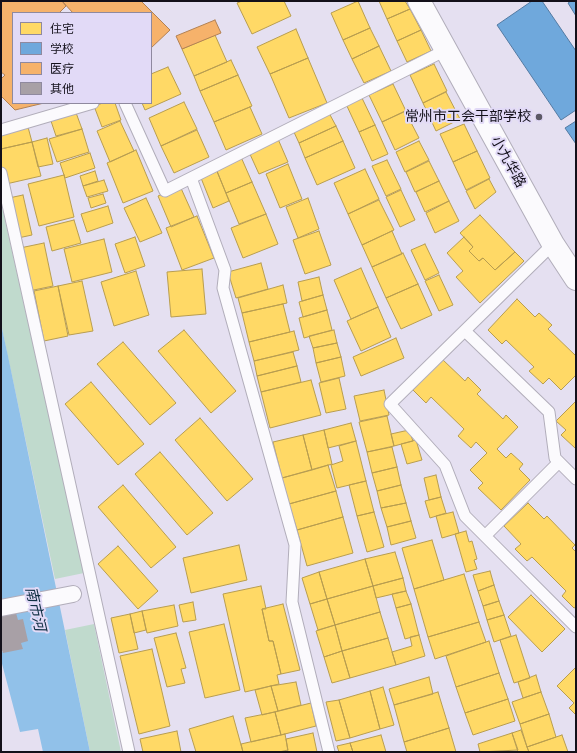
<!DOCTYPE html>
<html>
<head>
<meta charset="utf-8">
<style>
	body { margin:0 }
	#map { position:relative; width:577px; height:753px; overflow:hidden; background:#e5e0f1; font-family:"Open Sans","Noto Sans SC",sans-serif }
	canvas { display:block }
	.frame { position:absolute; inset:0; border:2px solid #13101a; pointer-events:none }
	.legend { position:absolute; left:12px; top:12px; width:140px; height:92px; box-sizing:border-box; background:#e2daf7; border:1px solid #8f899f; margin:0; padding:5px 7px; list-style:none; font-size:12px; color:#13101a }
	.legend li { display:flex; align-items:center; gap:8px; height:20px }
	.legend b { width:20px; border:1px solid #8f899f }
</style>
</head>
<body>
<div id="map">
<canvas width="577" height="753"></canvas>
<div class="frame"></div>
<ul class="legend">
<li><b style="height:11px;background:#ffd966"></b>住宅</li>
<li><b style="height:11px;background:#6fa8dc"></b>学校</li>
<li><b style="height:11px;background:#f6b26b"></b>医疗</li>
<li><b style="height:11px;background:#a8a0a6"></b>其他</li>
</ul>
</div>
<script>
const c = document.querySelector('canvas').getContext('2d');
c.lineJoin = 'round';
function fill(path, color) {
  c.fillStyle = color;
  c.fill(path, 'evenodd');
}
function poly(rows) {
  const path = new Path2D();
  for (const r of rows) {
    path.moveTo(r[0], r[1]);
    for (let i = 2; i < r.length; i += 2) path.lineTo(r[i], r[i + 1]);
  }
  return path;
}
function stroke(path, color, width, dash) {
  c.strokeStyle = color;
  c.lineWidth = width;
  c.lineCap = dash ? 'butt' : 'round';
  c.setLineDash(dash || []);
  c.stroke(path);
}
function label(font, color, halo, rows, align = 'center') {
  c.font = font + ' "Open Sans","Noto Sans SC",sans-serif';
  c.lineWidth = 4;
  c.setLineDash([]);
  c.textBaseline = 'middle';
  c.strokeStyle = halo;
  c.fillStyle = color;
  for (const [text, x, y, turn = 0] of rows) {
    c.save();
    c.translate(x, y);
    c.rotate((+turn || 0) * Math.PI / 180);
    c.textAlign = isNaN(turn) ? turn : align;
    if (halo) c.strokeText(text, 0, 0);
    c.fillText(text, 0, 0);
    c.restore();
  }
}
fill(poly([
	[1,202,84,573,55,579,1,324],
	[94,624,121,752,90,752,65,630]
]), '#c0dacd');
fill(poly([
	[1,324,8,356,90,752,43,752,38,729,20,732,1,660,1,652,9,650,1,611]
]), '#91c1e9');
const homes = poly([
	[242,1,284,1,291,16,252,34,237,3,242,1],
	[358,1,370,28,343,40,331,13,358,1],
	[379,1,405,1,410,9,387,19,379,1],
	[410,9,421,30,397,41,387,19,410,9],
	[370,28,379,46,352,59,343,40,370,28],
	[296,29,308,58,270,74,257,47,296,29],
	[421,30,431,51,407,62,397,41,421,30],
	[215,35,227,62,194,76,182,49,215,35],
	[379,46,391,71,364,83,352,59,379,46],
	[308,58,327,103,289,118,270,74,308,58],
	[231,60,238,75,200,91,194,76,231,60],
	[434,64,447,91,423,103,410,75,434,64],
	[168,67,181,94,145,110,142,103,151,103,151,74,168,67],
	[238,75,252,106,214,122,200,91,238,75],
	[393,84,406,111,382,122,369,95,393,84],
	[446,92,460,119,436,131,423,103,446,92],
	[361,96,375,125,359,132,346,104,361,96],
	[184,102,197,129,161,146,149,118,184,102],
	[103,103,115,103,121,120,102,127,94,106,103,103],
	[250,107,262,134,226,150,214,122,250,107],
	[75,110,82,129,56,136,50,118,75,110],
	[405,111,419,138,395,150,382,122,405,111],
	[329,113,336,126,299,143,293,130,329,113],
	[120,121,134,151,110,162,97,131,120,121],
	[464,124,477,151,453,162,440,134,464,124],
	[375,125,388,154,372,161,359,132,375,125],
	[336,126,343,141,305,158,299,143,336,126],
	[28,127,32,142,1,149,1,134,28,127],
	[82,129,89,152,57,162,49,139,82,129],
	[197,130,209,157,174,173,161,146,197,130],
	[47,138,53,164,38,167,32,142,47,138],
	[278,139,288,162,259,174,249,152,278,139],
	[343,141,355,168,317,185,305,158,343,141],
	[419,141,429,160,405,172,396,152,419,141],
	[32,142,41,176,6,184,1,166,1,149,32,142],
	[136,150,153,191,123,203,107,163,136,150],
	[477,151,490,178,466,190,453,162,477,151],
	[90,153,95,168,65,178,60,163,90,153],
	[241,157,252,182,226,193,216,169,241,157],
	[387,160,401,189,386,196,372,166,387,160],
	[429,161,439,181,415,192,406,172,429,161],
	[288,164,302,199,280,208,266,174,288,164],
	[365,169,379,199,348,214,334,183,365,169],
	[95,171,98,181,83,186,80,176,95,171],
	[217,171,229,201,213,208,201,178,217,171],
	[64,175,74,217,39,226,28,184,64,175],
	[489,179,496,192,475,209,466,191,489,179],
	[104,180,108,191,87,197,83,186,104,180],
	[439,181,449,201,425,212,416,192,439,181],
	[252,182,266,214,239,224,226,193,252,182],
	[180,186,194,217,171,227,158,196,180,186],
	[401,190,415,220,400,227,386,197,401,190],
	[103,194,106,203,91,208,88,198,103,194],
	[23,195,32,235,18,238,9,198,23,195],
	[146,198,162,233,140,242,124,208,146,198],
	[308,198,319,229,298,238,286,207,308,198],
	[379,200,394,230,362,245,348,214,379,200],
	[449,201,459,221,435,233,426,213,449,201],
	[108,206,113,223,87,232,81,214,108,206],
	[266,214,278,244,243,258,231,228,266,214],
	[480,215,515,252,495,270,483,258,479,261,469,251,473,247,460,233,480,215],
	[197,216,214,258,182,270,166,228,197,216],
	[74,220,81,243,52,251,46,227,74,220],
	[319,231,331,265,305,274,293,240,319,231],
	[392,231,402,254,372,267,362,245,392,231],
	[135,237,145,266,125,273,115,244,135,237],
	[464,237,473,247,469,251,479,261,483,258,495,270,515,252,524,261,480,303,456,277,463,271,447,253,464,237],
	[104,239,112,272,72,282,64,249,104,239],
	[44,243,53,286,29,291,20,248,44,243],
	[425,244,439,273,425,280,411,250,425,244],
	[403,253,418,284,386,298,372,267,403,253],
	[261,263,268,289,236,298,228,272,261,263],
	[361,268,378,307,351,319,334,280,361,268],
	[202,269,206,314,171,317,167,272,202,269],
	[136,271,149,315,114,326,101,282,136,271],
	[439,275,453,305,439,311,425,281,439,275],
	[319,277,323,295,302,301,298,282,319,277],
	[82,281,93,331,69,335,58,286,82,281],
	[418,284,432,315,401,329,386,298,418,284],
	[283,285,287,303,242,313,238,298,283,285],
	[58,286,68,336,44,341,34,291,58,286],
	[323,295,327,310,303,317,299,302,323,295],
	[517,299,535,317,539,313,552,325,548,329,576,356,576,375,561,390,549,378,543,384,529,371,534,367,506,340,502,344,488,330,517,299],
	[283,304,290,332,249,342,242,313,283,304],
	[378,307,391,337,361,351,347,321,378,307],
	[327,310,332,330,304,338,299,318,327,310],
	[184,330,236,391,211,413,158,351,184,330],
	[334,330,337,343,313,348,309,336,334,330],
	[294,331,299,350,254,361,249,342,294,331],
	[396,338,404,358,361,376,353,357,396,338],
	[123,342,176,403,150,425,97,364,123,342],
	[337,343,341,357,316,363,313,348,337,343],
	[293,352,297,366,257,376,254,361,293,352],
	[341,357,345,376,321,382,316,363,341,357],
	[442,359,465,381,468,377,481,390,477,394,503,419,506,415,518,427,497,449,506,458,511,453,523,464,519,469,530,480,501,510,478,488,483,483,470,470,487,453,476,442,471,448,458,436,464,429,431,397,426,403,413,390,442,359],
	[297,366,301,382,261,392,257,376,297,366],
	[339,378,346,409,326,413,319,383,339,378],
	[311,380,321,415,270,428,261,392,311,380],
	[91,382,144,444,118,465,65,404,91,382],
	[384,390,389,415,360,421,354,396,384,390],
	[576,401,576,448,575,448,561,435,566,430,556,421,576,401],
	[387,416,394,446,367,452,359,422,387,416],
	[200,418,253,479,227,501,175,440,200,418],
	[351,423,356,441,328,448,324,430,351,423],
	[324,430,332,464,312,470,303,435,324,430],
	[409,430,413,441,394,446,391,434,409,430],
	[303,435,312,470,282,478,273,442,303,435],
	[416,440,422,460,407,464,401,444,416,440],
	[356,441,366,481,337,488,331,465,343,461,339,446,356,441],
	[392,447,397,467,372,473,367,452,392,447],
	[160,452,213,513,187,535,135,474,160,452],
	[328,465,336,491,289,504,282,478,328,465],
	[397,467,401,485,377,491,372,473,397,467],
	[436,475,441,497,429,500,424,478,436,475],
	[366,481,374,512,357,516,349,485,366,481],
	[123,485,176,547,151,568,98,507,123,485],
	[401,485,406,503,381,508,377,491,401,485],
	[336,491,343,517,297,530,289,504,336,491],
	[441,497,446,513,430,518,425,501,441,497],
	[406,503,411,521,387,527,381,508,406,503],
	[528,503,544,519,547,516,575,545,572,548,576,552,576,607,574,608,562,596,566,591,532,557,527,561,515,549,521,544,504,526,528,503],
	[374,512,384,547,367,552,357,516,374,512],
	[453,512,459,533,442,538,436,516,453,512],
	[343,517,353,553,307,566,297,530,343,517],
	[411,521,416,538,391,545,387,527,411,521],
	[466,531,469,542,472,541,477,559,474,560,477,569,466,572,455,534,466,531],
	[432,540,444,580,414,589,402,548,432,540],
	[239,545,247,580,191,593,183,558,239,545],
	[118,546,158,591,138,609,98,564,118,546],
	[395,552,403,578,373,586,365,559,395,552],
	[365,559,373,586,327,599,319,572,365,559],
	[490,571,494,585,478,591,473,575,490,571],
	[319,572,327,599,310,604,302,578,319,572],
	[464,574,479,622,428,637,414,589,464,574],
	[403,578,406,591,376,598,373,586,403,578],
	[494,585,499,601,483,606,478,591,494,585],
	[261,586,266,609,262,609,269,641,273,641,281,674,277,675,279,684,245,692,223,594,261,586],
	[373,586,380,612,335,625,327,599,373,586],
	[406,591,411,604,396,608,392,594,406,591],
	[531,595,565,629,542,652,508,617,531,595],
	[327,599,335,625,318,630,310,604,327,599],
	[499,601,504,615,487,620,483,606,499,601],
	[193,602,196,620,183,622,179,605,193,602],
	[283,604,300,670,281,674,273,641,269,641,262,609,283,604],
	[411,604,419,635,405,639,396,608,411,604],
	[174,605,178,626,147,633,142,611,174,605],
	[142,611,146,630,134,633,130,614,142,611],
	[380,612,388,638,342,651,335,625,380,612],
	[130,614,138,649,119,653,111,618,130,614],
	[504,615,511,636,494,642,487,620,504,615],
	[479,622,486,642,435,659,428,637,479,622],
	[224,624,240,690,205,698,189,632,224,624],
	[335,625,342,651,324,657,316,631,335,625],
	[176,633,186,668,181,669,185,683,167,687,154,638,176,633],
	[419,635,425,656,396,665,392,652,412,646,410,637,419,635],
	[516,635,530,678,514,683,500,640,516,635],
	[388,638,396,665,350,678,342,651,388,638],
	[489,641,499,673,456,687,446,656,489,641],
	[152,649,170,726,139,734,120,656,152,649],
	[342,651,350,678,332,683,324,657,342,651],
	[576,667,576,715,569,708,574,703,557,686,576,667],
	[499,673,508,699,465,713,456,687,499,673],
	[536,675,541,692,523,698,518,682,536,675],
	[429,677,433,694,394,705,389,689,429,677],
	[296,682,301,705,278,711,271,686,296,682],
	[271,686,278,711,262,715,255,690,271,686],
	[383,687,394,725,380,729,370,691,383,687],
	[370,691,380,729,350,738,339,700,370,691],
	[438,692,449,728,404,742,394,705,438,692],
	[541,692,549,714,520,724,512,702,541,692],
	[508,699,515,721,473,735,465,713,508,699],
	[339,700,350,738,336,741,326,702,339,700],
	[311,703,316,726,281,735,275,712,311,703],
	[275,712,281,735,251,742,245,718,275,712],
	[549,714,556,737,527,747,520,724,549,714],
	[233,716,243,752,196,752,189,729,233,716],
	[449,728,456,752,407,752,404,742,449,728],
	[521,730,527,747,529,752,518,752,512,733,521,730],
	[177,731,181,752,143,752,140,739,177,731],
	[313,733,317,752,288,752,286,739,313,733],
	[512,733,518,750,480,752,478,744,512,733],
	[285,734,288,750,279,752,243,752,241,744,285,734],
	[381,735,386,752,353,752,350,743,381,735],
	[562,735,568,752,529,752,527,747,562,735],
	[350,743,353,752,339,752,337,746,350,743]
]);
fill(homes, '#ffd966');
stroke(homes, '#b89d4f', 1);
const schools = poly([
	[532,1,542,1,576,51,576,110,561,120,497,25,532,1],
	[571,1,576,1,576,16,568,3,571,1],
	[576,121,576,144,565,128,576,121]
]);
fill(schools, '#6fa8dc');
stroke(schools, '#537aa2', 1);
const health = poly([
	[1,1,62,1,66,6,59,13,13,13,13,103,44,103,15,110,1,96,1,79,5,75,1,72,1,1],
	[62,1,141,1,170,30,151,48,151,13,73,13,62,1],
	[215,20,221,33,182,49,176,36,215,20]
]);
fill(health, '#f6b26b');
stroke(health, '#b28153', 1);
fill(poly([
	[16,613,18,620,23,619,28,641,21,643,23,649,3,653,1,648,1,616]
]), '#a8a0a6');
const service = poly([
	[125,103,165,191,446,50],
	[1,130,93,103],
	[1,173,129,752],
	[191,178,225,270,223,288,295,545,292,602,329,752],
	[553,244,390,404,445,465,465,516,576,627],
	[465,331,549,412,555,458,576,479],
	[485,536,559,462]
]);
const pedestrian = poly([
	[1,608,73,594]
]);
const minor = poly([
	[419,1,553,244,576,279]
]);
stroke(service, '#b1adba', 13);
stroke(pedestrian, '#b1adba', 18);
stroke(minor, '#b1adba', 24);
stroke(service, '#fbfafd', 11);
stroke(pedestrian, '#fbfafd', 16);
stroke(minor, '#fbfafd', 22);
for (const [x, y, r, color] of [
	[539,117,4,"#5c5965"]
]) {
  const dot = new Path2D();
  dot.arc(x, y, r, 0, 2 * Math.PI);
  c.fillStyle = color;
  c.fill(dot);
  stroke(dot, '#e2daf7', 1.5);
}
label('14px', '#13101a', '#e2daf7', [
	["常州市工会干部学校",531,117]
], 'right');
label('14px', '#13101a', '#e2daf7', [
	["小九华路",508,162,61]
]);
label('italic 15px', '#102f44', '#e2daf7', [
	["南市河",35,609,77]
]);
</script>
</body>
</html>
